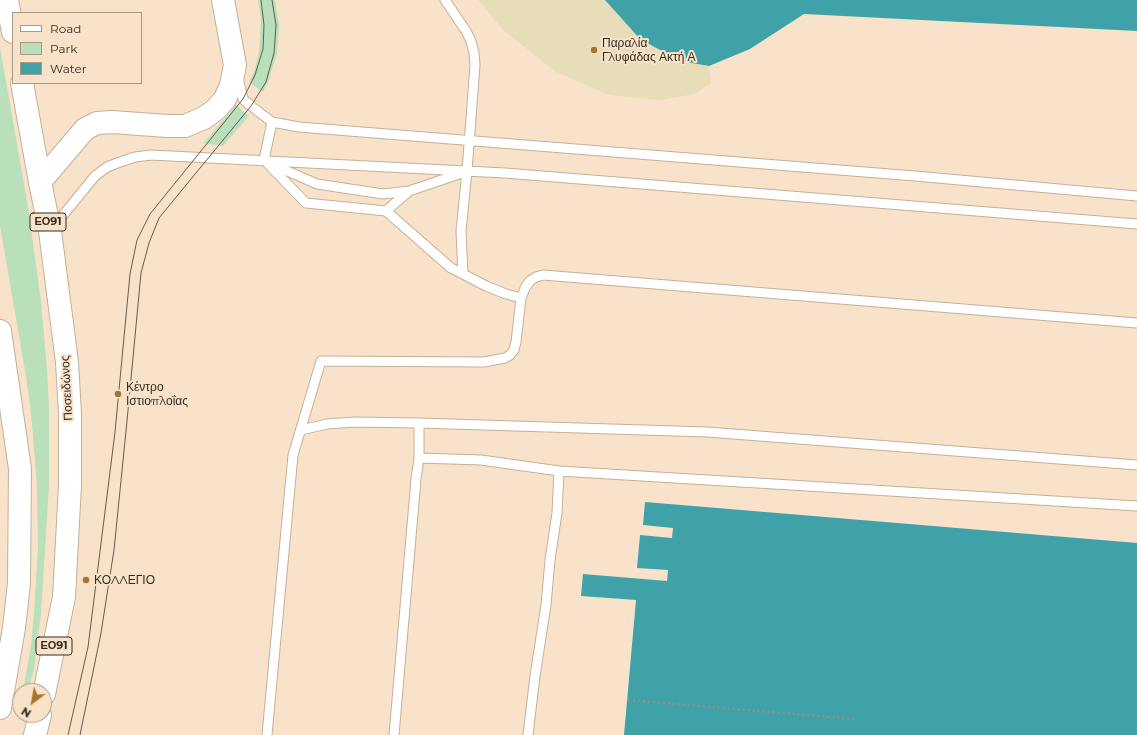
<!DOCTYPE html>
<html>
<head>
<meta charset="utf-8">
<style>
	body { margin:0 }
	#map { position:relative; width:1137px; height:735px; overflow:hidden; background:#f8e3ca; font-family:Montserrat,sans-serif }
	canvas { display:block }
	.legend { position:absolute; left:12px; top:12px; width:130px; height:72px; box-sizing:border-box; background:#f8e3ca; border:1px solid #a99987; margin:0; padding:5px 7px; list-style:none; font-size:12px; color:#332b22 }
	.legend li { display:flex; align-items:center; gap:8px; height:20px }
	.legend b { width:20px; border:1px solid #a99987 }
	.north { position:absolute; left:12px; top:683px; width:40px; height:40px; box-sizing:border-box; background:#f8e3ca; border:1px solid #a99987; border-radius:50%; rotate:212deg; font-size:11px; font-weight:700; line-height:16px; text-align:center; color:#332b22 }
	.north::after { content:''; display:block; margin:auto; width:14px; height:18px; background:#a7742c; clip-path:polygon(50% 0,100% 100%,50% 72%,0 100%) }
</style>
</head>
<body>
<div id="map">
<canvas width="1137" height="735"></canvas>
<ul class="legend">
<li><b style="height:5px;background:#fff"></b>Road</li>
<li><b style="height:11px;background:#b9dfbb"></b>Park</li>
<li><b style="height:11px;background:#40a2a9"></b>Water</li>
</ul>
<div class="north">N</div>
</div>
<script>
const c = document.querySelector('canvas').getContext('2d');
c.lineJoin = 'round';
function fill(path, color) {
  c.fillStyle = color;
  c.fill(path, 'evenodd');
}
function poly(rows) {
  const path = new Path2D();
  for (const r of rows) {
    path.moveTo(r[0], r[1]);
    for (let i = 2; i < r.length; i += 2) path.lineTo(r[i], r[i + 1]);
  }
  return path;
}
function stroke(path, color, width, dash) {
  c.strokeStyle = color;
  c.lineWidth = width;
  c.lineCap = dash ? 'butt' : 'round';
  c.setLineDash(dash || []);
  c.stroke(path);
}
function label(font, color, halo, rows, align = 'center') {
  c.font = font + ' Montserrat,sans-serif';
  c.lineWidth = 4;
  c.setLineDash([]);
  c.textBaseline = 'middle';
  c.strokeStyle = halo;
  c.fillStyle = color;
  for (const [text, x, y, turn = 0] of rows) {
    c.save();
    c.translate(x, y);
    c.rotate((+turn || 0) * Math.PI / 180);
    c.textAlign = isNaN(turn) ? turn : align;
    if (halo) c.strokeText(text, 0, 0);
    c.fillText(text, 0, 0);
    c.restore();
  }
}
fill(poly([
	[258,0,275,0,279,25,277,53,268,82,263,92,249,82,254,72,259,52,261,18],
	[0,47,29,213,41,302,47,369,49,407,49,486,41,614,34,669,28,691,23,691,31,645,34,613,38,548,37,485,31,413,26,376,0,226],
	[236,105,249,116,223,146,204,143]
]), '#b9dfbb');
fill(poly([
	[478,0,605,0,640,39,680,61,709,66,711,83,695,94,660,100,609,95,556,72,503,30]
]), '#e7ddb8');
fill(poly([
	[605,0,1137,0,1137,31,804,14,750,49,709,66,680,61,640,39],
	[645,502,1137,543,1137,735,624,735,636,600,581,596,583,574,667,581,668,570,637,568,640,535,672,538,673,528,643,525]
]), '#40a2a9');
const lane = poly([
	[238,78,243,99,251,106,272,122,299,127,915,176,1137,196],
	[264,160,272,122],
	[269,163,317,184,383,194,409,191,462,173],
	[268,164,306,203,386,211,409,191],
	[386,211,451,268,463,274,461,231,467,171,475,65,474,53,471,41,466,31,445,0],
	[51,230,95,176,107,167,120,162,135,157,151,155,505,173,1137,224],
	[521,298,526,286,531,280,536,277,543,275,1137,323],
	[301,430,327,424,355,422,419,423,707,432,1137,465],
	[419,458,481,460,559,471,1137,506],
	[267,735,293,455,321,361,484,362,505,358,510,355,514,350,516,342,521,298,506,294,486,286,463,274],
	[394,735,416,479,419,458,419,423],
	[528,735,535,676,546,605,550,560,557,513,559,471]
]);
const secondary = poly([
	[40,182,85,129,97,123,112,122,167,126,185,126,204,118,215,110,225,99,231,85,235,65,223,0]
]);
const highway = poly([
	[7,0,13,32],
	[22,83,40,182,50,231,67,362,70,414,70,485,64,597,44,694],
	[0,331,20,469,19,583,14,628,0,708],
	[35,735,40,715]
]);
stroke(lane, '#c4b098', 11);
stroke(secondary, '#c4b098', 24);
stroke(highway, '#c4b098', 24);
stroke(poly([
	[628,700,854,719]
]), '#9c8e7c', 2.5, [2, 3]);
stroke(lane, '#fff', 9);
stroke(secondary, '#fff', 22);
stroke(highway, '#fff', 22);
stroke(poly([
	[68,735,88,647,115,432,130,274,137,240,150,214,243,99,255,75,263,49,264,25,261,0],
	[80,735,101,633,114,550,127,421,141,273,149,243,159,218,251,106,266,82,274,53,276,25,272,0]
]), '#665b4d', 1);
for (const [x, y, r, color] of [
	[594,50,4,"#a7742c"],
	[118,394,4,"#a7742c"],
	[86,580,4,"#a7742c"]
]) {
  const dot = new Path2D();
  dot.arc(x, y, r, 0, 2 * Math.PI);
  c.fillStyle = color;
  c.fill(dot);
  stroke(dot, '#f8e3ca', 1.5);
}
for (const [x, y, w] of [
	[48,222,36],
	[54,646,36]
]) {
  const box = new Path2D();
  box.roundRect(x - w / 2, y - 9, w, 18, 3);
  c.fillStyle = '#f8e3ca';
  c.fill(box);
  stroke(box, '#332b22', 1);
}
label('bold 11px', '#332b22', null, [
	["ΕΟ91",48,222],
	["ΕΟ91",54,646]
]);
label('12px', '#332b22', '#f8e3ca', [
	["Παραλία",602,43],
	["Γλυφάδας Ακτή Α",602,57],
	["Κέντρο",126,387],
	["Ιστιοπλοΐας",126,401],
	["ΚΟΛΛΕΓΙΟ",94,580]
], 'left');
label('12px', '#332b22', '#f8e3ca', [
	["Ποσειδώνος",67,388,-93]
]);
</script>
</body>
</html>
